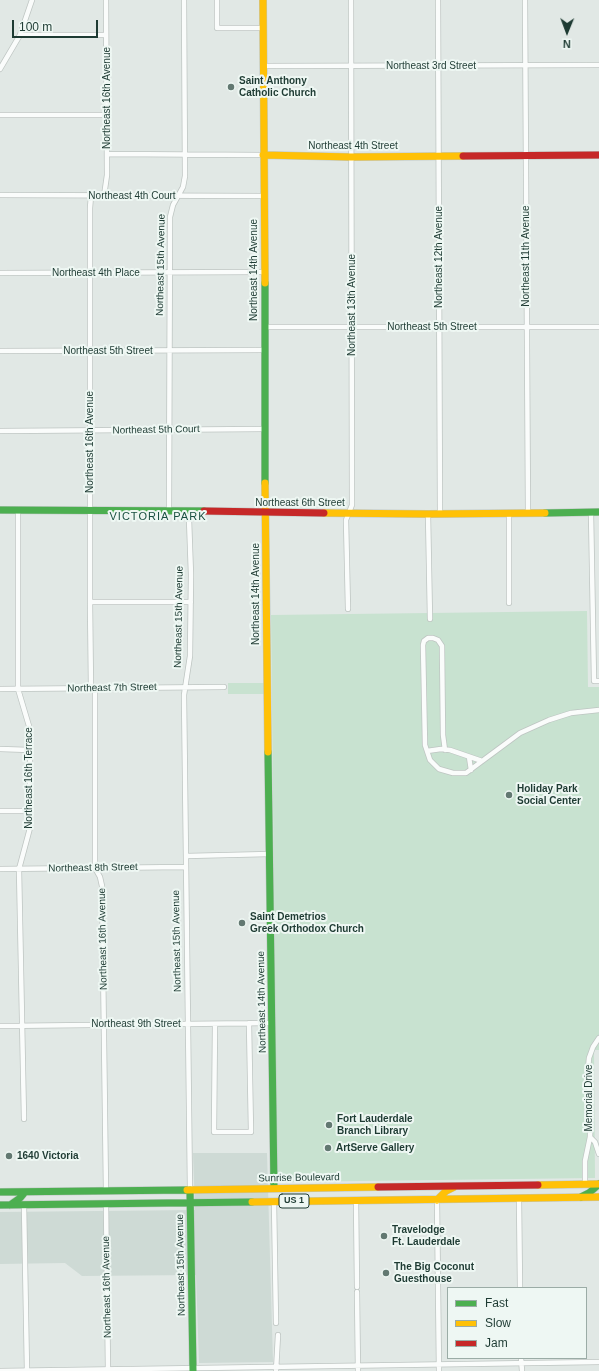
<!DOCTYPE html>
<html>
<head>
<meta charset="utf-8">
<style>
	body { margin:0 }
	#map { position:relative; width:599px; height:1371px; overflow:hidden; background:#e1e8e5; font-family:Arial,sans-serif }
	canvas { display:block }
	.legend { position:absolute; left:447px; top:1287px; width:140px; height:72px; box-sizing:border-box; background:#eef7f3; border:1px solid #9baca6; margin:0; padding:5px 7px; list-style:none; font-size:12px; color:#1e3b33 }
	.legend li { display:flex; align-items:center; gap:8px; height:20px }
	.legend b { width:20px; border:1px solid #9baca6 }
	.north { position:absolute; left:547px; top:12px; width:40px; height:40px; -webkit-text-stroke:3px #eef7f3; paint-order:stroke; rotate:181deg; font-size:11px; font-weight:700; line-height:16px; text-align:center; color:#1e3b33 }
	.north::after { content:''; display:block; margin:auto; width:14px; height:18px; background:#1e3b33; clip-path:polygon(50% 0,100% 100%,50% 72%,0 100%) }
	.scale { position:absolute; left:12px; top:20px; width:86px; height:18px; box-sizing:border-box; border:2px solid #1e3b33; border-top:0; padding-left:5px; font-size:12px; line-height:14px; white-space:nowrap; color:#1e3b33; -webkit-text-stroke:3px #eef7f3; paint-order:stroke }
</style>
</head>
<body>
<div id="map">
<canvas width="599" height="1371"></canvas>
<ul class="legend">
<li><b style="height:5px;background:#4caf50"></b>Fast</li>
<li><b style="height:5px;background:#ffc107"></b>Slow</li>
<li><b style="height:5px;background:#c62828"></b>Jam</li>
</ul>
<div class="north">N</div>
<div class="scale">100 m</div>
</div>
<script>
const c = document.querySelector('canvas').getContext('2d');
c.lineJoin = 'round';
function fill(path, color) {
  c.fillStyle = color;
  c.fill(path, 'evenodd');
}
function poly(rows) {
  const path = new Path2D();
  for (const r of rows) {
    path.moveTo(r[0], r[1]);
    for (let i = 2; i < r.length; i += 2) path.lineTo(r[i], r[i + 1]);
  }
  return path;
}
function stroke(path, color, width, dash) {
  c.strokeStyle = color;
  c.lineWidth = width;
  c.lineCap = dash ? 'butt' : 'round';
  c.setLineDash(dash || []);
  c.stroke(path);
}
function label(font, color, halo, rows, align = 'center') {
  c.font = font + ' Arial,sans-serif';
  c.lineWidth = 4;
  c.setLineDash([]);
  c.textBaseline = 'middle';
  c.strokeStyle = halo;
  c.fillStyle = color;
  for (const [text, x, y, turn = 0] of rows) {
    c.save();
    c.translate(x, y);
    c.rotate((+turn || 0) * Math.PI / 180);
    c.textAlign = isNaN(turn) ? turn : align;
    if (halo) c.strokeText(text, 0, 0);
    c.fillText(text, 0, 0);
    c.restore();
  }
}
fill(poly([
	[193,1153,267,1153,273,1362,199,1363,196,1275,82,1276,65,1263,0,1264,0,1212,195,1210]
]), '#cedad5');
fill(poly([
	[587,611,588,687,599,687,599,1050,594,1050,595,1178,282,1182,277,1173,271,615],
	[228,683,264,683,264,694,228,694]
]), '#c8e2d0');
const street = poly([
	[217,0,217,28,263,28],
	[438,0,440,513],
	[525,0,528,513],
	[20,35,106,35],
	[264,66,599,65],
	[0,69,20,35,32,0],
	[0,115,106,115],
	[107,154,263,155],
	[0,195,264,196],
	[91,196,90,208,90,602,91,689],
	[104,196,107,175,106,0],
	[0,273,264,272],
	[265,327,599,327],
	[0,351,265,350],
	[0,431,264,429],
	[18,510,18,689,29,726,30,750,30,828,19,869,24,1119],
	[169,510,170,217,173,205,183,187,185,176,184,0],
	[188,511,189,519,191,575,190,656,184,695,190,1190],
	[591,512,594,681,599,681],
	[509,513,509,603],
	[428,514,430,619],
	[90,602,191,602],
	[348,609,346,520,352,505,351,0],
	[95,688,95,868,100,877,102,886,106,1191],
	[0,689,224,687],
	[0,749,30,750],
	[445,750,443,735,442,646,438,640,433,638,428,638,424,641,423,645,425,745,430,760,439,769,453,773,466,773,520,733,549,720,571,713,599,710],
	[427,751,441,749,450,750,482,761],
	[469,757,471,770],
	[0,811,30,811],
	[186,856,270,854],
	[0,869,186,867],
	[215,1024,214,1132,251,1132,249,1023],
	[0,1026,272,1023],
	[590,1137,595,1142,599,1154],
	[585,1184,585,1161,590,1137,591,1114,588,1069,589,1058,593,1047,599,1038],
	[519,1198,520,1288],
	[356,1200,357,1287],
	[437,1200,439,1371],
	[274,1202,276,1323],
	[106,1204,108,1371],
	[24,1205,27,1371],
	[357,1292,358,1371],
	[521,1358,522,1371],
	[0,1371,599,1362],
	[276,1371,278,1335]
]);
const fast = poly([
	[265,483,265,283],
	[0,510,204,511],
	[545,513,599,512],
	[268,752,274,1188],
	[190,1190,193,1371],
	[0,1192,187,1190],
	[581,1197,589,1193,599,1184],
	[0,1205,252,1202],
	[10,1205,20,1198,25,1192]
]);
const slow = poly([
	[263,0,265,283],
	[263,155,351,157,463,156],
	[265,483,268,752],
	[324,513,428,514,545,513],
	[538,1185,599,1184],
	[187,1190,378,1187],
	[437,1200,446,1191,454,1187],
	[252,1202,599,1197]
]);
const jam = poly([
	[463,156,599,155],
	[204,511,324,513],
	[378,1187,538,1185]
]);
stroke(street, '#bec5c2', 6);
stroke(fast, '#bdc5c2', 8);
stroke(slow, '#bdc5c2', 8);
stroke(jam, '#bdc5c2', 8);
stroke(street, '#fafcfb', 4.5);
stroke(fast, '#4caf50', 7);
stroke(slow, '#ffc107', 7);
stroke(jam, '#c62828', 7);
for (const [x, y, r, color] of [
	[231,87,4,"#627871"],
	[509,795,4,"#627871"],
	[242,923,4,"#627871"],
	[329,1125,4,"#627871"],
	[328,1148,4,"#627871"],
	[9,1156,4,"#627871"],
	[384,1236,4,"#627871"],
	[386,1273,4,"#627871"]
]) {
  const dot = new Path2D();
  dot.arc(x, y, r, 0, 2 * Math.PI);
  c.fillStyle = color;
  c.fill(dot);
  stroke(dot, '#eef7f3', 1.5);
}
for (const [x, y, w] of [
	[294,1201,30]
]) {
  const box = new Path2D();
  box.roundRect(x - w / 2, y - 7, w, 14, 3);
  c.fillStyle = '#eef7f3';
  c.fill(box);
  stroke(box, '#1e3b33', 1);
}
label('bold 9px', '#1e3b33', null, [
	["US 1",294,1201]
]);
label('10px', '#1e3b33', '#eef7f3', [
	["Northeast 3rd Street",431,66],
	["Northeast 16th Avenue",107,98,-90],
	["Northeast 4th Street",353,146],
	["Northeast 4th Court",132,196],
	["Northeast 11th Avenue",526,256,-90],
	["Northeast 12th Avenue",439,257,-90],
	["Northeast 15th Avenue",161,265,-89],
	["Northeast 14th Avenue",254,270,-90],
	["Northeast 4th Place",96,273],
	["Northeast 13th Avenue",352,305,-90],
	["Northeast 5th Street",432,327],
	["Northeast 5th Street",108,351],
	["Northeast 5th Court",156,430,-1],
	["Northeast 16th Avenue",90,442,-90],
	["Northeast 6th Street",300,503],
	["Northeast 14th Avenue",256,594,-90],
	["Northeast 15th Avenue",179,617,-89],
	["Northeast 7th Street",112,688,-1],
	["Northeast 16th Terrace",29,778,-90],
	["Northeast 8th Street",93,868,-1],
	["Northeast 16th Avenue",103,939,-91],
	["Northeast 15th Avenue",177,941,-91],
	["Northeast 14th Avenue",262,1002,-91],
	["Northeast 9th Street",136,1024],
	["Memorial Drive",589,1098,-90],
	["Sunrise Boulevard",299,1178,-1],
	["Northeast 15th Avenue",181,1265,-91],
	["Northeast 16th Avenue",107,1287,-91]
]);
label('bold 10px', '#1e3b33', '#eef7f3', [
	["Saint Anthony",239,81],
	["Catholic Church",239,93],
	["Holiday Park",517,789],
	["Social Center",517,801],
	["Saint Demetrios",250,917],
	["Greek Orthodox Church",250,929],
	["Fort Lauderdale",337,1119],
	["Branch Library",337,1131],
	["ArtServe Gallery",336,1148],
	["1640 Victoria",17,1156],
	["Travelodge",392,1230],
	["Ft. Lauderdale",392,1242],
	["The Big Coconut",394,1267],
	["Guesthouse",394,1279]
], 'left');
c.letterSpacing = '1px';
label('11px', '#194f40', '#eef7f3', [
	["VICTORIA PARK",158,517]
]);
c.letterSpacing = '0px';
</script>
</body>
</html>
